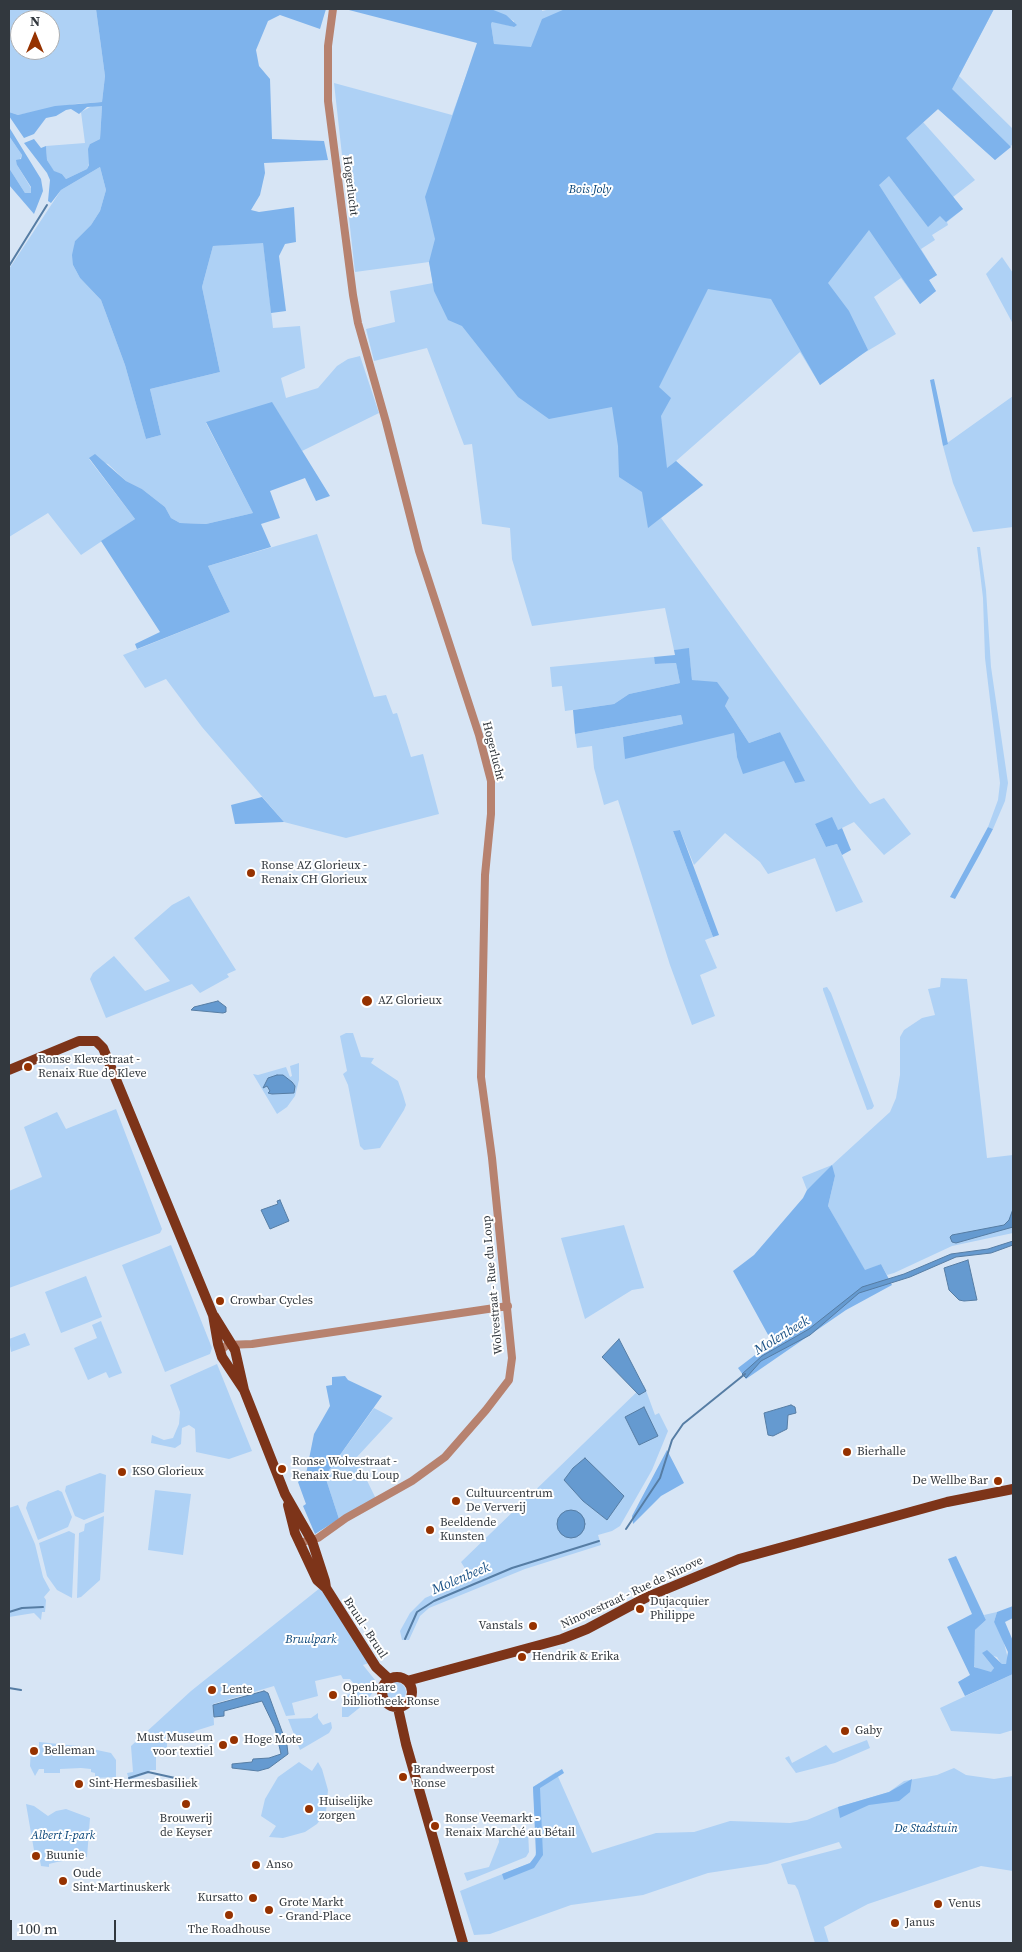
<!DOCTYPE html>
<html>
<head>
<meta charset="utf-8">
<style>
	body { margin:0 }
	#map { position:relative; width:1022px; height:1952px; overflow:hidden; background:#d7e5f5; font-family:"Source Serif 4",serif }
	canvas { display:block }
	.frame { position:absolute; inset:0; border:10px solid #32383e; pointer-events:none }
	.north { position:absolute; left:10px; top:10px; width:50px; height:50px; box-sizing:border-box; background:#fff; border:1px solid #adafb2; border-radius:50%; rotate:0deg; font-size:14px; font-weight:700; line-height:20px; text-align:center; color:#32383e }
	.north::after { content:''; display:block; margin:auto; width:18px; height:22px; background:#963200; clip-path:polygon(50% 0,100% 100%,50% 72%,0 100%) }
	.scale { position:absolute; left:10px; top:1920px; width:106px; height:22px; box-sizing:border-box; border:2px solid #32383e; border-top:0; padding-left:6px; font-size:15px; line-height:18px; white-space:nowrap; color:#32383e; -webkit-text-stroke:4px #fff; paint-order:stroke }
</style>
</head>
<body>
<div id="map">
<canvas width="1022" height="1952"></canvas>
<div class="frame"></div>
<div class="north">N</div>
<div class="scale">100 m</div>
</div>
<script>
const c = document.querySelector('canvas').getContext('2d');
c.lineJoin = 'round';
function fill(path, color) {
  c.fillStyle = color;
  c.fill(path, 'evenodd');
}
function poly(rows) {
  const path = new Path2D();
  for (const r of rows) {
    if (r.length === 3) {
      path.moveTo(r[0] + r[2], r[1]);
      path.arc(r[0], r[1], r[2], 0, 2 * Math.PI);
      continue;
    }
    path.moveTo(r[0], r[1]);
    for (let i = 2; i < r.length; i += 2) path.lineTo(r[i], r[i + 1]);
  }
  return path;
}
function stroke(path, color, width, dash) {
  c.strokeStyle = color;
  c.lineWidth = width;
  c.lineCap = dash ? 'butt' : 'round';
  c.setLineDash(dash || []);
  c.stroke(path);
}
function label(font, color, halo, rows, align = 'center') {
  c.font = font + ' "Source Serif 4",serif';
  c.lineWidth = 4;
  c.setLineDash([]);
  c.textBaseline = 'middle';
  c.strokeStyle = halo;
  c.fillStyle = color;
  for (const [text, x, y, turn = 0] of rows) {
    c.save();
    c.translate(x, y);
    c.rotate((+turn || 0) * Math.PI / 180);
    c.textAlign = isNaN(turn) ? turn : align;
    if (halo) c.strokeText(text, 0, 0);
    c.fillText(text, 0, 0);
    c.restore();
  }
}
fill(poly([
	[9,9,96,9,105,76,102,102,75,104,18,115,9,112],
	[20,20,50,20,50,50,20,50],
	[491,9,542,9,542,11,551,9,994,9,959,76,1013,129,1013,144,995,160,938,109,923,122,975,180,953,197,963,209,947,222,948,225,932,235,935,240,921,249,937,275,929,280,936,291,920,304,901,278,874,297,896,334,859,356,820,385,800,352,676,461,703,485,661,518,858,789,870,804,884,798,911,834,884,855,854,822,838,830,815,824,826,847,837,844,863,902,836,912,815,858,768,874,760,862,725,833,694,865,680,830,673,831,713,937,705,940,717,968,700,975,715,1016,692,1025,670,965,618,800,604,805,594,768,592,746,577,748,575,734,681,715,683,724,623,737,734,733,737,757,784,761,795,783,780,732,749,743,725,706,729,698,703,682,692,680,689,649,674,650,665,608,532,626,512,559,510,528,482,524,472,444,464,445,427,348,374,361,366,329,395,322,390,291,433,283,429,262,355,272,334,83,452,115,478,43,494,44,491,24,492,21,514,27,514,21],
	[94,105,102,106,100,139,90,144,89,164,87,169,66,179,62,174,54,172,47,160,46,146,85,143,81,112],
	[9,136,22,155,17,165,31,188,31,193,25,193,9,168],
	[100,167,106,190,100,211,91,225,75,241,73,265,80,278,101,300,125,365,146,439,161,435,150,389,220,372,202,287,213,246,263,242,273,328,300,326,305,368,281,378,286,398,318,388,337,366,348,359,360,356,379,413,302,451,272,403,206,423,253,513,206,524,180,523,171,518,165,507,142,489,126,481,108,464,89,459,135,519,81,555,48,513,9,537,9,269,61,190],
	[1002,257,1013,273,1013,324,986,274],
	[1013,396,1013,527,973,532,953,483,943,446],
	[317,534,374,697,386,695,393,714,397,713,411,757,423,754,439,814,346,838,284,822,202,727,166,679,145,688,123,655,230,612,208,566],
	[977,547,980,547,986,590,991,667,1008,783,1005,801,993,829,988,827,998,800,1000,783,985,658,983,598],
	[654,657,656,664,676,663,680,683,629,694,614,704,565,711,562,686,552,687,550,667],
	[189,896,236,970,227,974,229,977,200,993,192,984,106,1018,90,979,93,973,114,956,145,991,170,981,134,938,172,905],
	[941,978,967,979,987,1158,1013,1155,1013,1233,952,1246,894,1273,887,1275,881,1264,865,1271,828,1206,835,1176,818,1180,807,1190,802,1177,832,1165,890,1112,896,1098,900,1075,900,1037,904,1030,922,1018,935,1015,928,989,940,987],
	[827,987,831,993,874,1106,872,1109,867,1110,844,1048,823,990,823,988],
	[346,1033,353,1033,361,1057,374,1058,371,1063,398,1081,403,1095,406,1105,404,1110,380,1148,364,1150,360,1146,348,1085,343,1074,347,1071,340,1036],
	[299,1063,299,1080,295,1096,287,1107,277,1114,253,1074,258,1075,286,1067,290,1077,292,1076,290,1066],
	[116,1109,162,1229,160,1233,9,1288,9,1191,42,1177,24,1127,57,1112,66,1129],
	[624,1225,644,1288,632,1290,585,1319,561,1238],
	[171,1245,212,1348,210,1354,165,1372,122,1265],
	[86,1276,102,1317,61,1333,45,1292],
	[101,1321,122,1373,109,1378,106,1372,88,1380,74,1348,97,1338,92,1325],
	[25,1333,30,1345,11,1352,9,1339],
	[217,1364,252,1451,229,1459,196,1452,195,1429,189,1425,182,1428,181,1444,175,1448,151,1443,152,1435,164,1440,173,1438,179,1424,180,1412,170,1385],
	[644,1385,655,1415,659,1413,668,1431,652,1470,620,1526,612,1531,598,1535,601,1545,525,1569,429,1608,420,1616,409,1640,402,1640,400,1631,410,1613,425,1598,471,1578,461,1562],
	[374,1408,393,1418,356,1458,376,1499,339,1519,325,1476],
	[100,1473,106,1475,104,1512,84,1520,75,1516,65,1491,66,1486],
	[58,1490,62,1492,72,1517,68,1527,38,1540,26,1508,28,1502],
	[155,1490,191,1494,183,1555,148,1550],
	[18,1505,35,1544,43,1577,50,1590,44,1597,46,1600,45,1612,42,1612,41,1620,34,1613,9,1617,9,1508],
	[104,1516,100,1580,81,1597,77,1598,79,1533,84,1531,85,1524],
	[69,1531,75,1534,72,1598,57,1590,47,1576,39,1543],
	[320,1588,369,1663,363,1665,375,1680,374,1691,363,1705,348,1717,342,1717,342,1703,348,1702,347,1695,350,1694,349,1690,352,1689,352,1685,354,1684,350,1679,343,1679,341,1675,315,1681,318,1696,292,1703,295,1715,286,1716,274,1686,213,1704,214,1725,195,1731,184,1742,167,1743,167,1751,156,1752,156,1770,150,1770,149,1773,129,1780,127,1773,133,1772,131,1746,191,1691],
	[997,1612,994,1622,1003,1639,1008,1659,1006,1664,1002,1665,997,1657,982,1653,994,1668,991,1673,985,1672,973,1666,975,1630,986,1620,984,1615],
	[1013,1674,1013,1730,1000,1734,951,1731,940,1708],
	[396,1692,10],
	[318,1713,318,1718,323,1725,331,1722,332,1728,329,1733,300,1750,288,1719,311,1718],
	[867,1740,870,1748,835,1763,796,1773,785,1758,789,1756,792,1763,826,1745,833,1753],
	[39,1742,78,1746,111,1753,116,1760,116,1777,95,1778,95,1773,91,1772,91,1769,81,1768,60,1769,60,1773,44,1773,44,1769,39,1769,35,1776,30,1766,31,1747,39,1747],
	[299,1762,312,1771,318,1762,322,1769,328,1790,326,1812,317,1824,305,1832,283,1838,269,1837,276,1826,261,1816,265,1799,278,1777],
	[954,1768,966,1775,994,1779,1013,1776,1013,1871,981,1866,868,1904,824,1927,829,1943,815,1943,798,1890,795,1885,788,1884,781,1864,842,1848,839,1842,767,1864,708,1873,643,1895,571,1905,490,1934,474,1935,460,1891,530,1863,534,1859,537,1849,533,1787,556,1772,592,1853,656,1833,694,1832,730,1821,790,1823,807,1820,838,1807,889,1792,904,1781,937,1775],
	[26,1804,34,1806,48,1816,56,1811,66,1809,90,1818,87,1857,57,1862,49,1864,49,1867,41,1866,39,1855,35,1856],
	[528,1830,529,1852,526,1857,467,1881,464,1873,489,1867,499,1842,498,1833]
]), '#aed1f5');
fill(poly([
	[96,9,326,9,320,29,280,15,268,21,256,50,259,66,270,79,272,139,324,141,328,160,264,163,265,173,260,195,251,210,259,212,294,207,296,242,285,244,279,256,286,311,271,313,263,243,213,246,202,287,220,372,150,389,161,435,146,439,125,365,101,300,80,278,73,265,72,255,75,241,91,225,100,211,106,190,100,167,61,190,51,203,48,201,50,180,47,173,24,143,34,139,41,148,46,146,47,160,54,171,62,174,66,179,87,169,89,165,88,149,90,144,100,139,102,106,87,107,79,114,71,109,66,110,56,116,46,118,34,134,24,138,9,116,9,112,18,115,55,106,102,102,105,76],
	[345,9,491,9,506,15,517,25,514,27,492,22,491,24,494,44,531,47,542,19,565,9,994,9,952,89,1011,147,995,160,938,109,906,138,963,209,946,222,940,216,928,227,889,176,879,185,937,275,929,280,936,291,920,304,869,230,828,283,849,311,868,350,820,385,771,299,708,289,659,387,671,398,661,416,667,468,676,461,703,485,648,528,642,492,619,477,618,446,612,407,549,419,518,397,462,326,448,320,434,291,429,262,435,239,425,197,477,43],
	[9,127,41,179,43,191,34,214,9,185,9,168,25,193,31,193,31,187,17,165,16,160,21,159,22,155,9,136],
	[934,379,948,444,943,446,930,380],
	[272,402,330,496,316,501,305,478,270,491,280,518,261,524,271,547,208,566,230,612,137,649,135,644,160,632,101,541,135,519,89,458,95,454,126,481,142,489,165,507,171,518,180,523,206,524,253,513,206,422],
	[689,648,692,680,717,682,729,698,725,706,749,743,780,732,805,781,795,783,784,761,743,774,737,757,734,733,625,759,623,737,683,724,681,715,575,734,573,710,614,704,629,694,680,683,676,663,655,664,654,657,675,655,674,650],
	[262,797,284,822,235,824,231,805],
	[832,817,838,830,842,828,851,850,842,855,837,844,826,847,815,824],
	[988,827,993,829,980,854,955,899,950,897],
	[680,830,719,935,713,937,673,831],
	[832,1165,835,1176,828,1206,865,1270,881,1264,892,1285,846,1310,746,1379,738,1368,772,1342,733,1271,754,1255,803,1198,807,1190],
	[345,1376,348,1380,382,1396,325,1476,339,1519,315,1534,303,1506,306,1504,298,1482,306,1474,314,1434,330,1406,326,1386,332,1385,332,1377],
	[667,1450,684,1483,661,1496,633,1524,632,1516],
	[956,1556,986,1620,975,1630,974,1667,991,1672,994,1668,982,1653,987,1650,1002,1664,1006,1664,1008,1652,994,1622,997,1612,1013,1606,1013,1618,1005,1622,1013,1641,1013,1674,965,1696,958,1682,970,1675,947,1627,972,1614,948,1559],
	[562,1769,564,1773,540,1788,543,1855,534,1868,504,1880,502,1874,530,1863,536,1855,533,1787],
	[912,1779,910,1792,899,1801,869,1805,840,1818,838,1807,889,1792]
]), '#7eb3ec');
const water = poly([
	[218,1001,226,1007,226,1012,223,1013,191,1010,194,1007,218,1001],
	[277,1075,283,1075,292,1082,295,1086,294,1093,272,1094,268,1093,270,1091,267,1086,263,1088,268,1078,277,1075],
	[280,1200,289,1221,270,1229,261,1210,278,1204,277,1201,280,1200],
	[1013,1209,1013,1227,956,1243,952,1242,950,1237,952,1235,1004,1225,1009,1220,1013,1209],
	[1013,1241,1013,1245,991,1253,956,1257,910,1277,859,1293,810,1335,761,1361,746,1378,742,1374,762,1356,809,1329,862,1287,904,1274,951,1254,988,1249,1013,1241],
	[968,1260,977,1300,964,1301,959,1300,949,1290,944,1268,968,1260],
	[619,1339,646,1391,639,1395,602,1357,619,1339],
	[791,1405,795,1407,796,1413,788,1415,787,1429,773,1436,768,1435,764,1413,791,1405],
	[644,1407,658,1436,639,1445,625,1417,644,1407],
	[585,1458,624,1496,607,1520,583,1501,564,1480,573,1468,585,1458],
	[571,1524,14],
	[264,1691,268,1693,287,1745,288,1754,269,1768,258,1771,232,1768,232,1764,252,1762,253,1759,269,1758,281,1754,275,1728,262,1701,224,1711,224,1716,214,1717,213,1705,264,1691]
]);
fill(water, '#659ad0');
stroke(water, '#567da4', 1);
stroke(poly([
	[9,266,47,205],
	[626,1529,660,1478,672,1440,683,1424,745,1374],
	[9,1612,22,1608,43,1607],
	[405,1639,417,1612,434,1601,512,1568,599,1541],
	[9,1688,21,1690],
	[129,1778,148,1772,175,1778]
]), '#567da4', 2);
stroke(poly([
	[220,1351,227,1345,252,1344,508,1306],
	[299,1543,318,1538,346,1518,412,1481,445,1457,486,1410,509,1380,512,1358,492,1158,481,1077,485,875,491,814,491,781,479,735,419,551,386,422,358,323,353,295,328,101,328,46,333,9]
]), '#b7826f', 8);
stroke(poly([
	[9,1070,79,1041,96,1041,103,1048,213,1315,218,1344,222,1357,244,1390],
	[214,1316,235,1350,244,1390,285,1494,312,1541,325,1581,326,1588],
	[288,1505,295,1533,317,1580,326,1588,376,1667,389,1679],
	[397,1692,15],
	[407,1681,562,1639,587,1629,647,1597,739,1559,947,1502,1013,1489],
	[398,1708,406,1744,463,1943]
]), '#7d3419', 10);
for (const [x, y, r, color] of [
	[251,873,5,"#963200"],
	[367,1001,6,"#963200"],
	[28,1067,5,"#963200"],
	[220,1301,5,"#963200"],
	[847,1452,5,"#963200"],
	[282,1469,5,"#963200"],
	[122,1472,5,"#963200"],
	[998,1481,5,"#963200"],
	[456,1501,5,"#963200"],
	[430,1530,5,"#963200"],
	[640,1609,5,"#963200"],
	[533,1626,5,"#963200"],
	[522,1657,5,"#963200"],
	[212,1690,5,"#963200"],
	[333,1695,5,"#963200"],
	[845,1731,5,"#963200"],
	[234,1740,5,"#963200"],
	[223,1745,5,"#963200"],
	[34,1751,5,"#963200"],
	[403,1777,5,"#963200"],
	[79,1784,5,"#963200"],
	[186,1804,5,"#963200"],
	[309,1809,5,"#963200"],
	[435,1826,5,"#963200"],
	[36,1856,5,"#963200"],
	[256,1865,5,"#963200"],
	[63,1881,5,"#963200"],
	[253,1898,5,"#963200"],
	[938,1904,5,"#963200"],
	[269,1910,5,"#963200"],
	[229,1915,5,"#963200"],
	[895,1923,5,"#963200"]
]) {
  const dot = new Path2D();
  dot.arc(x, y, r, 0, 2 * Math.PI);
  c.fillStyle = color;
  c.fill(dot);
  stroke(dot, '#fff', 2);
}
label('12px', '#32383e', '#fff', [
	["Hogerlucht",350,186,83],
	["Hogerlucht",493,751,76],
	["Wolvestraat - Rue du Loup",493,1285,-95],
	["Ninovestraat - Rue de Ninove",632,1593,-25],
	["Bruul - Bruul",365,1628,57]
]);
label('italic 12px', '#094578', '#fff', [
	["Bois Joly",590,190],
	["Bruulpark",311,1640],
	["De Stadstuin",926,1829],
	["Albert I-park",63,1836]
]);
label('12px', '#32383e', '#fff', [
	["Ronse AZ Glorieux -",261,866],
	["Renaix CH Glorieux",261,880],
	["AZ Glorieux",378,1001],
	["Ronse Klevestraat -",38,1060],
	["Renaix Rue de Kleve",38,1074],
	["Crowbar Cycles",230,1301],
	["Bierhalle",857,1452],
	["Ronse Wolvestraat -",292,1462],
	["Renaix Rue du Loup",292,1476],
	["KSO Glorieux",132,1472],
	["De Wellbe Bar",988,1481,"right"],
	["Cultuurcentrum",466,1494],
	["De Ververij",466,1508],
	["Beeldende",440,1523],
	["Kunsten",440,1537],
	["Dujacquier",650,1602],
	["Philippe",650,1616],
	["Vanstals",523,1626,"right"],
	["Hendrik & Erika",532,1657],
	["Openbare",343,1688],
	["bibliotheek Ronse",343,1702],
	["Lente",222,1690],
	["Gaby",855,1731],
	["Must Museum",213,1738,"right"],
	["voor textiel",213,1752,"right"],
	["Hoge Mote",244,1740],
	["Belleman",44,1751],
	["Brandweerpost",413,1770],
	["Ronse",413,1784],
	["Sint-Hermesbasiliek",89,1784],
	["Huiselijke",319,1802],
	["zorgen",319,1816],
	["Brouwerij",186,1819,"center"],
	["de Keyser",186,1833,"center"],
	["Ronse Veemarkt -",445,1819],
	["Renaix Marché au Bétail",445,1833],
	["Buunie",46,1856],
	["Anso",266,1865],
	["Oude",73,1874],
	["Sint-Martinuskerk",73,1888],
	["Kursatto",243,1898,"right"],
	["Grote Markt",279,1903],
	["- Grand-Place",279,1917],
	["Venus",948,1904],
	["Janus",905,1923],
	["The Roadhouse",229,1930,"center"]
], 'left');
label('italic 14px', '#1b5286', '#fff', [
	["Molenbeek",782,1336,-31],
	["Molenbeek",461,1579,-23]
]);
</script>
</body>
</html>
